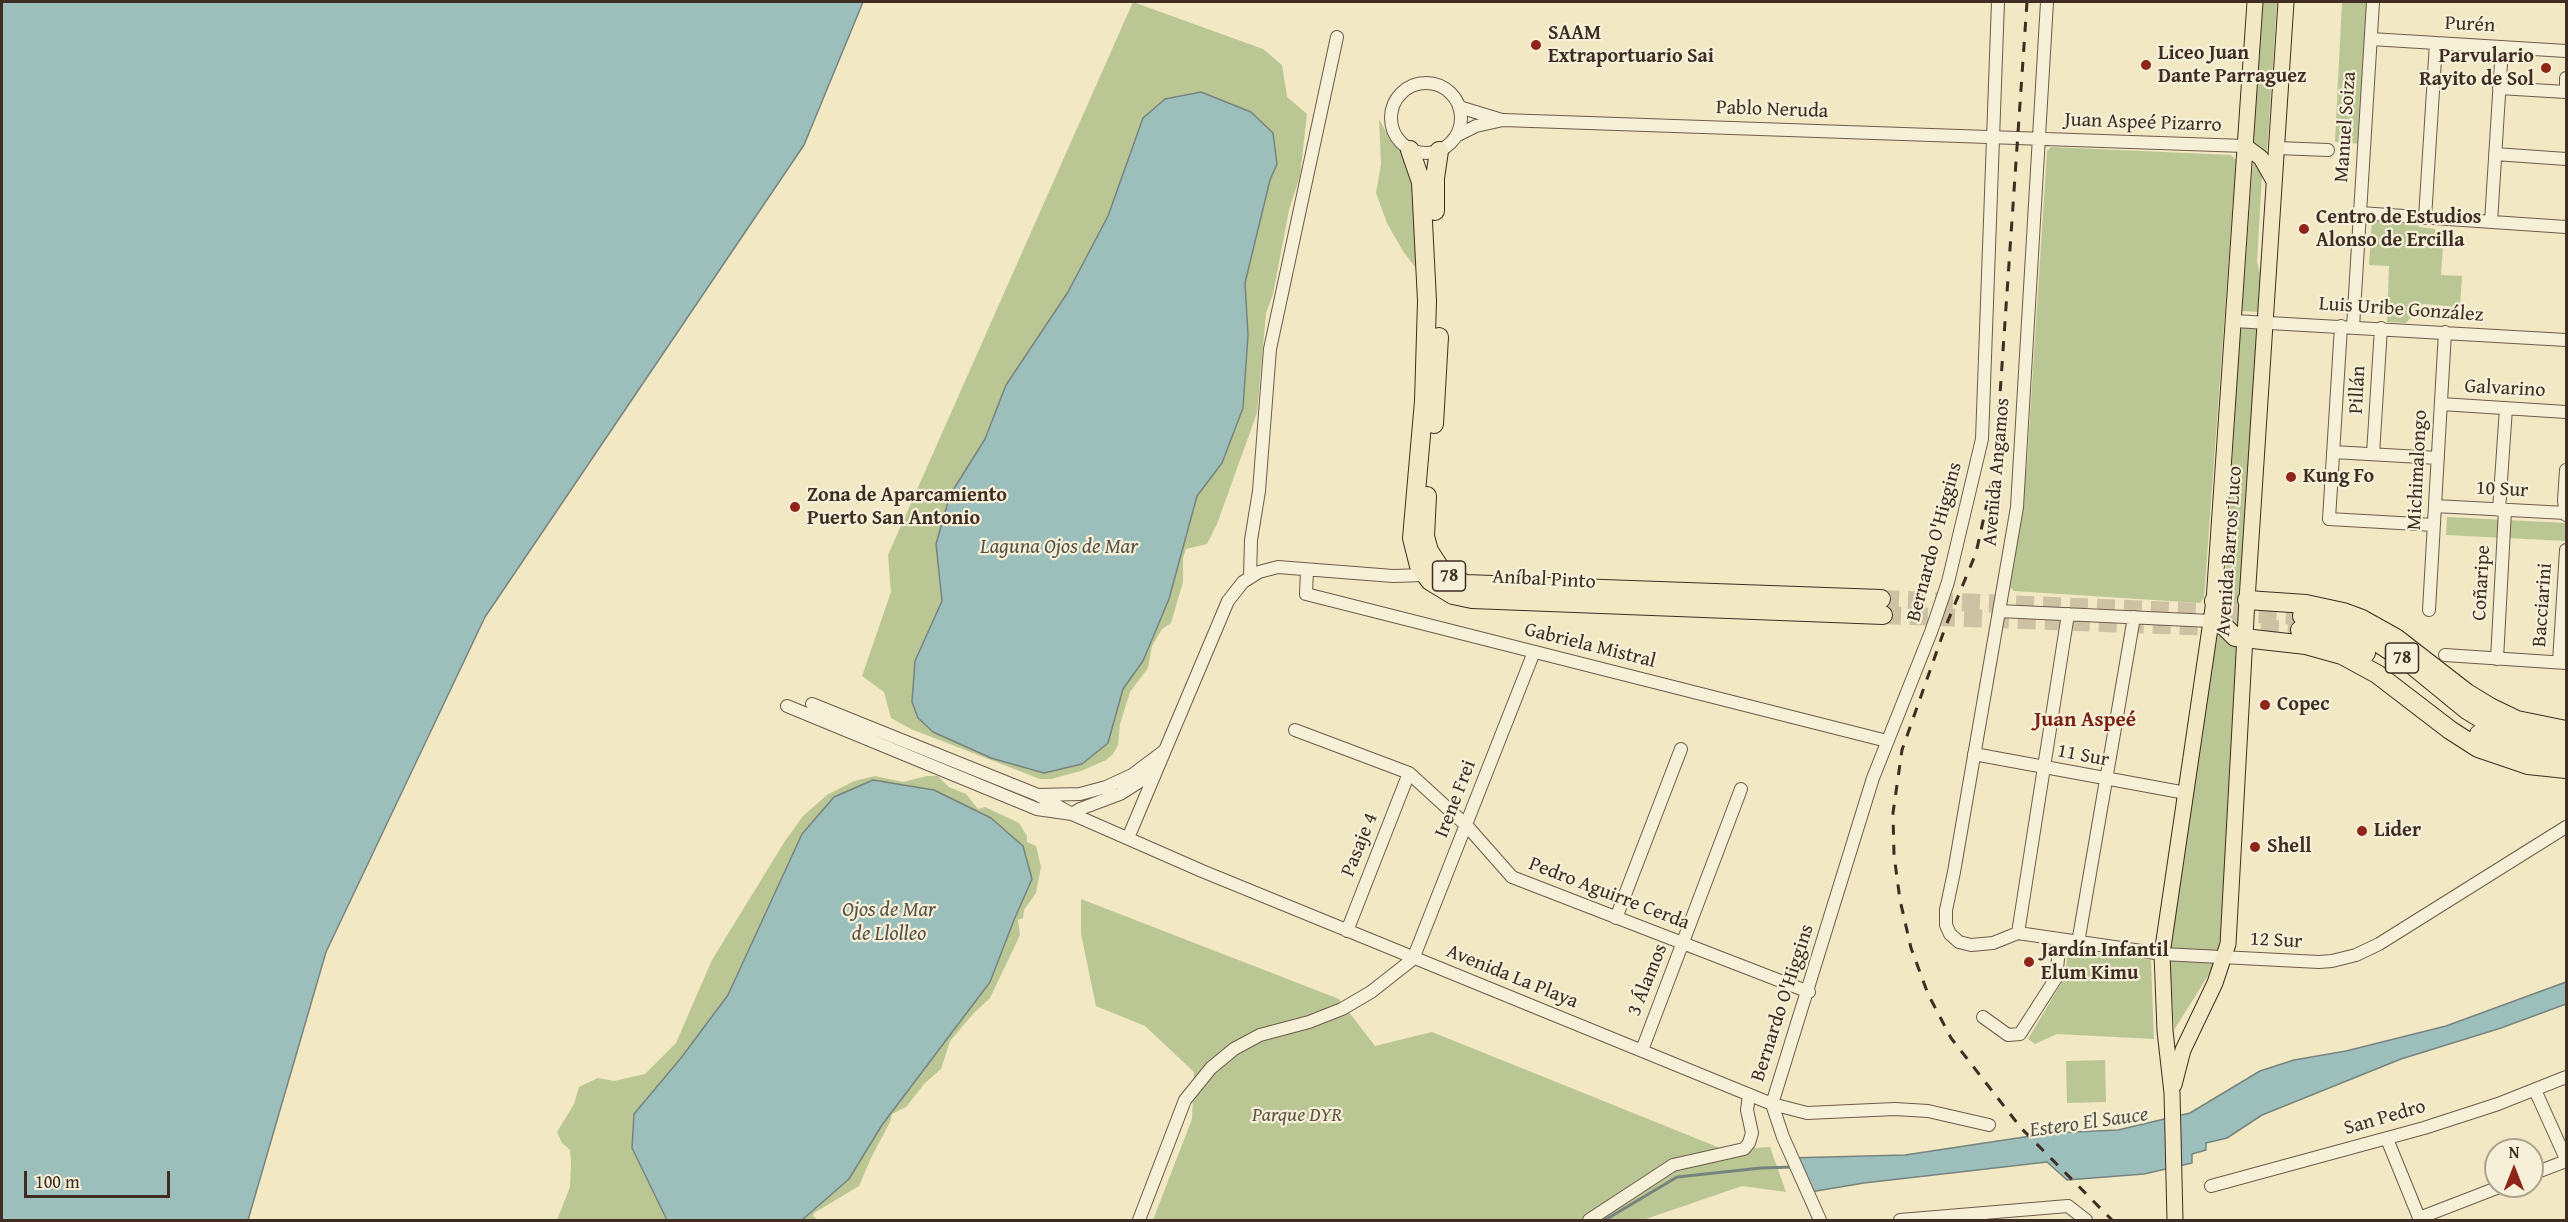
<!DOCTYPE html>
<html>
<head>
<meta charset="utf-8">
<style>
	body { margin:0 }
	#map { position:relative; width:2568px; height:1222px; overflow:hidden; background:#f2e8c4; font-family:"Gentium Book Plus",serif }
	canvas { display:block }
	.frame { position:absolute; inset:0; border:3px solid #3f2c22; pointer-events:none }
	.north { position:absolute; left:2484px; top:1138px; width:60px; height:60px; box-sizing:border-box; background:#f7f0d9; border:2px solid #ada290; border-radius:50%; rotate:0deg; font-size:16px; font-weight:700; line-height:24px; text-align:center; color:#3f2c22 }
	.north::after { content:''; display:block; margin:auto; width:21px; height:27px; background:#8f2418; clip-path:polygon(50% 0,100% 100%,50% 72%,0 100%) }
	.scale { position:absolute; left:24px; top:1171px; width:146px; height:27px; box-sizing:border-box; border:3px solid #3f2c22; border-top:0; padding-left:8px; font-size:18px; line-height:21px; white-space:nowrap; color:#3f2c22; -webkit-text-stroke:4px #f7f0d9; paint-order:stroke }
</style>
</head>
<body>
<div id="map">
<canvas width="2568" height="1222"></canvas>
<div class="frame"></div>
<div class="north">N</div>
<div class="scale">100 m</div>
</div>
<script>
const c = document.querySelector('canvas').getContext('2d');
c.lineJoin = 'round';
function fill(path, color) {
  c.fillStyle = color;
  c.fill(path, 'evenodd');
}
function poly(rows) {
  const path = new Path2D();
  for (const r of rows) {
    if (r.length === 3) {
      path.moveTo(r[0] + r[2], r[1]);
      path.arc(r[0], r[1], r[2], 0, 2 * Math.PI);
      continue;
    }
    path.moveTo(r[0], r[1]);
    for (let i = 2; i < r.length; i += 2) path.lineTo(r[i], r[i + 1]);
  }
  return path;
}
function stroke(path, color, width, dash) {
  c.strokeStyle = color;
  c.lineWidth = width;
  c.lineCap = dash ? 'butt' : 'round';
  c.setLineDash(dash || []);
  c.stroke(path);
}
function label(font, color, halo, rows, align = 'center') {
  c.font = font + ' "Gentium Book Plus",serif';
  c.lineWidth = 4.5;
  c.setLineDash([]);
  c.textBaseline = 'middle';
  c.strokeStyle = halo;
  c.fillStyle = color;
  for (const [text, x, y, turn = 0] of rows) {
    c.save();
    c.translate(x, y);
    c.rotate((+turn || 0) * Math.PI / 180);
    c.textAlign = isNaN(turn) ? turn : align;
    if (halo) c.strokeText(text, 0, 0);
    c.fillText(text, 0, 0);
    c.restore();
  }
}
fill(poly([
	[1133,2,1263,49,1282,65,1287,97,1307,114,1300,176,1289,210,1273,294,1266,313,1257,413,1217,524,1207,544,1186,549,1183,558,1183,582,1171,623,1162,629,1152,646,1148,668,1130,692,1120,724,1118,745,1113,754,1106,760,1081,771,1051,779,1040,779,911,729,891,718,884,692,862,676,891,592,888,555],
	[2263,2,2277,2,2267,152,2253,151],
	[2342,2,2369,2,2361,144,2335,142],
	[1379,119,1389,137,1404,152,1415,181,1418,271,1403,251,1387,223,1376,193,1381,164],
	[2051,147,2231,155,2236,160,2204,598,2200,603,2014,591,2010,587,2027,463,2047,151],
	[2253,162,2262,175,2257,262,2261,277,2259,312,2242,311],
	[2372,220,2417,223,2419,227,2435,229,2435,244,2443,246,2441,275,2462,276,2460,307,2423,304,2406,323,2387,322,2389,266,2369,265],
	[2240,327,2259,329,2239,632,2223,616],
	[2447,517,2566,523,2566,541,2446,535],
	[2217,630,2237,643,2222,937,2216,963,2174,1030,2169,949],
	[875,776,903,782,927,776,938,776,949,787,966,794,978,809,985,807,1019,823,1027,836,1027,842,1036,846,1041,867,1036,893,1024,910,1023,918,1018,920,1020,935,990,998,974,1013,950,1041,941,1069,925,1083,906,1107,892,1114,890,1122,871,1158,859,1186,814,1213,813,1216,818,1220,557,1220,570,1187,571,1162,570,1150,562,1143,557,1132,574,1104,579,1087,598,1078,614,1081,645,1074,676,1043,712,960,785,841,803,816,827,795,854,781],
	[1081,899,1339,999,1375,1046,1432,1032,1725,1150,1770,1147,1786,1192,1742,1186,1643,1220,1153,1220,1192,1119,1194,1072,1145,1026,1096,1006,1081,934],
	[2068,949,2151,960,2154,1039,2057,1034,2035,1044,2028,1039,2065,977],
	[2105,1060,2106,1102,2067,1103,2066,1061]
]), '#bac694');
const water = poly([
	[2,2,863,2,804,145,485,617,326,952,248,1220,2,1220,2,2],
	[1201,92,1251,112,1273,133,1277,164,1270,180,1245,283,1248,335,1243,408,1222,463,1197,496,1169,599,1143,661,1123,689,1108,743,1082,764,1044,773,991,758,933,732,918,718,912,702,915,661,942,601,936,544,950,495,985,439,1006,385,1068,292,1108,216,1143,118,1165,99,1201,92],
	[873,780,934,790,991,818,1023,846,1032,879,1014,920,990,982,882,1125,849,1179,802,1220,667,1220,632,1148,634,1114,681,1058,728,995,802,834,834,797,873,780],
	[2566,982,2566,1004,2501,1028,2401,1059,2262,1115,2227,1138,2206,1143,2206,1150,2192,1154,2192,1163,2144,1174,2067,1180,2047,1162,1864,1183,1804,1193,1788,1158,1905,1155,2051,1133,2118,1130,2156,1121,2190,1113,2260,1071,2294,1060,2346,1051,2446,1026,2566,982]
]);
fill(water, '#9dbfbc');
stroke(water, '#77847e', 1.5);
stroke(poly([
	[1605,1220,1677,1177,1761,1168,1793,1167]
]), '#77847e', 3);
stroke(poly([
	[1881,599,2302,616],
	[1883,615,2300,630]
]), '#cec2a4', 18, [18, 9]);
const minor = poly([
	[2047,2,2017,507,1954,872,1946,910,1946,925,1950,934,1959,942,1971,945,1993,943,2018,933,2162,954,2319,962,2332,961,2356,955,2379,944,2566,827],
	[2371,39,2566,51],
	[1426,118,35],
	[2499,88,2566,92],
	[2566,92,2566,78],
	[1459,107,1502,120],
	[1456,136,1476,126,1503,120,2245,146],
	[2277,148,2328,150],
	[2495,154,2566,159],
	[2360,213,2566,227],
	[2425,218,2436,43],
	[2491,222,2502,47],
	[2234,321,2566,340],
	[2341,326,2329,519,2434,525],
	[2353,327,2373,2],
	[2441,404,2566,412],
	[2333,452,2438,458],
	[2373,454,2381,328],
	[2566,470,2564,501,2566,515],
	[2435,506,2566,513],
	[2499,510,2506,408],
	[1307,570,1306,594,1887,741],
	[1250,577,1251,540,1259,491,1270,349,1337,37],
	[2429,610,2445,332],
	[1999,611,2211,621],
	[2445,655,2566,663],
	[2497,659,2505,510],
	[2559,662,2566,550],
	[812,704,1038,795,1080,794,1106,787,1132,775,1164,751],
	[787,706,1037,809,1072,814,1080,809,1120,794,1156,771],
	[1295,730,1409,773,1467,826,1512,877,1809,992],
	[1974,754,2186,793],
	[1038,795,1072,814,1202,871,1772,1104,1807,1113,1895,1109,1928,1111,1989,1125],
	[1128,838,1228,601,1243,582,1259,572,1278,567,1393,576,1425,575],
	[1616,918,1681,749],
	[1347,931,1409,773],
	[2018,933,2068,614],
	[2078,943,2134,617],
	[1983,1017,2008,1035,2020,1034,2056,978,2060,940],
	[1642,1050,1741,789],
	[2535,1090,2566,1159],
	[1772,1104,1873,778,1931,632,1948,582,1982,439,1998,2],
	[1772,1104,1783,1137,1820,1220],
	[2387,1139,2420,1220],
	[2532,1174,2566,1161],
	[2211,1186,2424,1128,2498,1104,2566,1077],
	[2419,1218,2502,1186],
	[1139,1220,1185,1100,1211,1068,1234,1049,1260,1035,1309,1022,1342,1009,1371,992,1413,959,1534,652],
	[1589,1220,1673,1165,1744,1149,1749,1143,1752,1133,1747,1110,1749,1095],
	[1900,1220,2068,1206,2086,1220]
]);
const major = poly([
	[2245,146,2261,158,2274,181],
	[2174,1085,2183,1050,2215,983,2228,944,2247,600,2286,2],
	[2175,1220,2172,1093,2165,1031,2162,954,2214,601,2255,2]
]);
const highway = poly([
	[1410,150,1421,182,1427,301,1424,401,1412,538,1419,566,1430,581,1453,595,1472,599,1883,615],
	[1435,211,1435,178,1439,151],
	[1434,424,1439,337],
	[1427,496,1425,536,1429,551,1442,571,1465,584,1881,599],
	[2247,600,2306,604,2343,612,2362,619,2396,638,2467,693,2490,707,2517,720,2566,730],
	[2214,601,2222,624,2235,637,2306,645,2342,655,2377,674,2450,730,2478,748,2528,765,2566,769],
	[2302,616,2342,626,2378,643,2412,665,2467,710,2490,724,2524,737,2566,744],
	[2300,630,2335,639,2366,653],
	[2479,734,2522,750,2566,757]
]);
stroke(minor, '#6c5b4a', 14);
stroke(major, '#3f2c22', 17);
stroke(highway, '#3f2c22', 20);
stroke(minor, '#f7f0d9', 12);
stroke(major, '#f2e8c4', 15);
stroke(highway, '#f2e8c4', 18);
stroke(poly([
	[2027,2,1995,467,1976,553,1945,628,1902,750,1893,813,1894,855,1900,900,1911,948,1928,994,1951,1038,2021,1128,2112,1220]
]), '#3f2c22', 3, [10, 10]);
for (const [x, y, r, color] of [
	[1536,45,6,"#8f2418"],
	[2146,65,6,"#8f2418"],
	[2546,68,6,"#8f2418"],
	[2304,229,6,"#8f2418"],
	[2291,477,6,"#8f2418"],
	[795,507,6,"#8f2418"],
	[2265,705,6,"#8f2418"],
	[2362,831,6,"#8f2418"],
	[2255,847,6,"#8f2418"],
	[2029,962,6,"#8f2418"]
]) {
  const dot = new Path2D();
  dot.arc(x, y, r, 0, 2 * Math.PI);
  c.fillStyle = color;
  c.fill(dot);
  stroke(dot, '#f7f0d9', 2);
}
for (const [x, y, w] of [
	[1449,576,33],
	[2402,658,33]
]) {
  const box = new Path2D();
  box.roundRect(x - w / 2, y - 15, w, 30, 4.5);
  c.fillStyle = '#f7f0d9';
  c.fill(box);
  stroke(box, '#3f2c22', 1.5);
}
label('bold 18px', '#3f2c22', null, [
	["78",1449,576],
	["78",2402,658]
]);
label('20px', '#3f2c22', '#f7f0d9', [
	["Purén",2470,25,3],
	["Pablo Neruda",1772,110,2],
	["Juan Aspeé Pizarro",2143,123,2],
	["Manuel Soiza",2346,127,-86],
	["Luis Uribe González",2401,310,4],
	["Galvarino",2505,389,3],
	["Pillán",2358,390,-87],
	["Michimalongo",2418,470,-87],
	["Avenida Angamos",1997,472,-85],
	["10 Sur",2502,490,3],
	["Bernardo O'Higgins",1935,542,-75],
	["Avenida Barros Luco",2230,551,-86],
	["Aníbal Pinto",1544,580,3],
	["Coñaripe",2482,583,-87],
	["Bacciarini",2543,605,-86],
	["Gabriela Mistral",1590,646,14],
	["11 Sur",2083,756,11],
	["Irene Frei",1456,799,-69],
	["Pasaje 4",1360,845,-68],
	["Pedro Aguirre Cerda",1609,894,21],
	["12 Sur",2276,941,3],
	["Avenida La Playa",1512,977,22],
	["3 Álamos",1648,980,-68],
	["Bernardo O'Higgins",1783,1003,-72],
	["San Pedro",2385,1118,-16]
]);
label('bold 20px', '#3f2c22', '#f7f0d9', [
	["SAAM",1548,34],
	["Extraportuario Sai",1548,57],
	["Liceo Juan",2158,54],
	["Dante Parraguez",2158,77],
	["Parvulario",2534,57,"right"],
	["Rayito de Sol",2534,80,"right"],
	["Centro de Estudios",2316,218],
	["Alonso de Ercilla",2316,241],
	["Kung Fo",2303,477],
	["Zona de Aparcamiento",807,496],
	["Puerto San Antonio",807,519],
	["Copec",2277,705],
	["Lider",2374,831],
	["Shell",2267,847],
	["Jardín Infantil",2041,951],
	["Elum Kimu",2041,974]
], 'left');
label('italic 20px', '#5e523e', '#f7f0d9', [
	["Parque DYR",1297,1116]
]);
label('italic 21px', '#565148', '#f7f0d9', [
	["Laguna Ojos de Mar",1059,548],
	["Ojos de Mar",889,911],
	["de Llolleo",889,935],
	["Estero El Sauce",2089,1123,-8]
]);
label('bold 21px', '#7a1f14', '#f7f0d9', [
	["Juan Aspeé",2085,721]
]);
</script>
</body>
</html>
